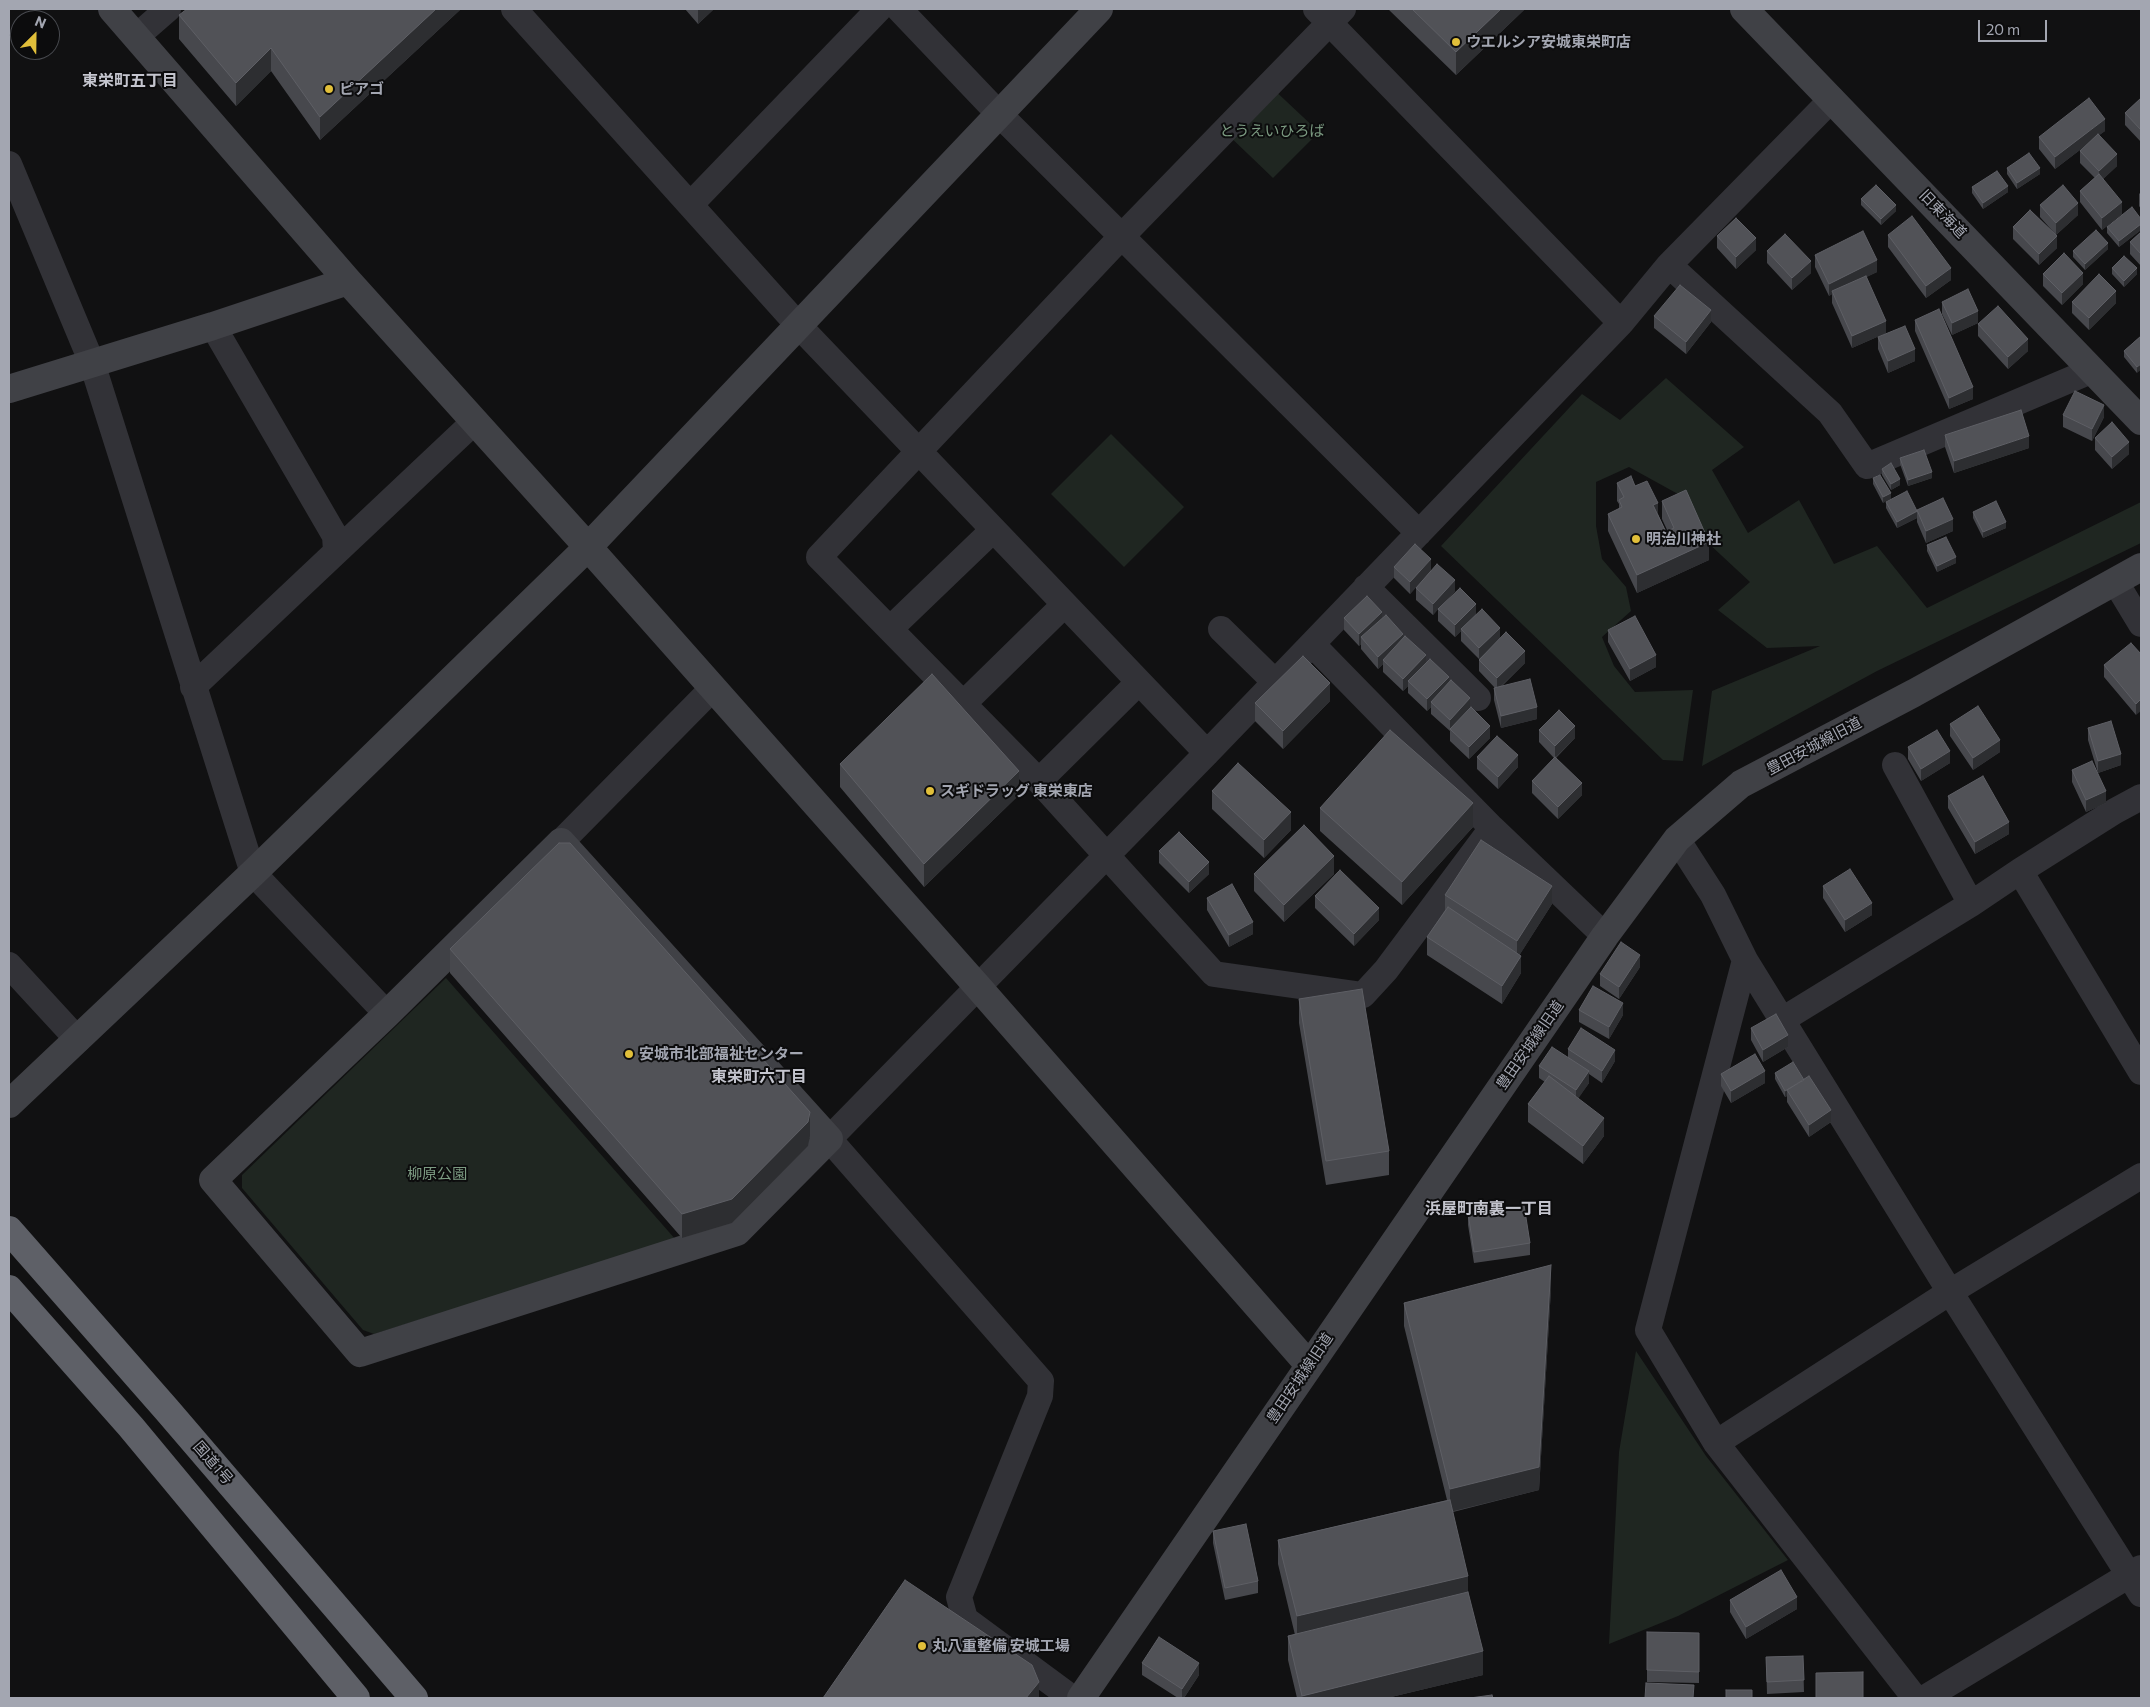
<!DOCTYPE html>
<html>
<head>
<meta charset="utf-8">
<style>
	body { margin:0 }
	#map { position:relative; width:2150px; height:1707px; overflow:hidden; background:#111112; font-family:Commissioner,sans-serif }
	canvas { display:block }
	.frame { position:absolute; inset:0; border:10px solid #a3a6b1; pointer-events:none }
	.north { position:absolute; left:10px; top:10px; width:50px; height:50px; box-sizing:border-box; background:#0c0c0d; border:1px solid #484a4f; border-radius:50%; rotate:23deg; font-size:14px; font-weight:700; line-height:20px; text-align:center; color:#a3a6b1 }
	.north::after { content:''; display:block; margin:auto; width:18px; height:22px; background:#e1bf3a; clip-path:polygon(50% 0,100% 100%,50% 72%,0 100%) }
	.scale { position:absolute; left:1978px; top:20px; width:69px; height:22px; box-sizing:border-box; border:2px solid #a3a6b1; border-top:0; padding-left:6px; font-size:15px; line-height:18px; white-space:nowrap; color:#a3a6b1; -webkit-text-stroke:4px #0c0c0d; paint-order:stroke }
</style>
</head>
<body>
<div id="map">
<canvas width="2150" height="1707"></canvas>
<div class="frame"></div>
<div class="north">N</div>
<div class="scale">20 m</div>
</div>
<script>
const c = document.querySelector('canvas').getContext('2d');
c.lineJoin = 'round';
function fill(path, color) {
  c.fillStyle = color;
  c.fill(path, 'evenodd');
}
function poly(rows) {
  const path = new Path2D();
  for (const r of rows) {
    path.moveTo(r[0], r[1]);
    for (let i = 2; i < r.length; i += 2) path.lineTo(r[i], r[i + 1]);
  }
  return path;
}
function stroke(path, color, width, dash) {
  c.strokeStyle = color;
  c.lineWidth = width;
  c.lineCap = dash ? 'butt' : 'round';
  c.setLineDash(dash || []);
  c.stroke(path);
}
function label(font, color, halo, rows, align = 'center') {
  c.font = font + ' Commissioner,"Noto Sans JP",sans-serif';
  c.lineWidth = 4;
  c.setLineDash([]);
  c.textBaseline = 'middle';
  c.strokeStyle = halo;
  c.fillStyle = color;
  for (const [text, x, y, turn = 0] of rows) {
    c.save();
    c.translate(x, y);
    c.rotate((+turn || 0) * Math.PI / 180);
    c.textAlign = isNaN(turn) ? turn : align;
    if (halo) c.strokeText(text, 0, 0);
    c.fillText(text, 0, 0);
    c.restore();
  }
}
fill(poly([
	[1269,85,1319,132,1273,178,1224,131],
	[1666,378,1744,447,1712,470,1748,533,1799,500,1834,564,1877,546,1927,608,2141,502,2141,543,1877,671,1702,766,1712,691,1820,646,1767,648,1718,610,1750,582,1707,542,1687,499,1629,467,1596,482,1596,526,1602,559,1626,587,1631,611,1602,637,1614,666,1635,692,1693,690,1683,761,1663,760,1441,546,1582,394,1620,420],
	[1111,434,1184,507,1124,567,1051,494],
	[446,978,676,1240,374,1334,363,1330,242,1188,242,1175],
	[1636,1351,1706,1456,1788,1560,1678,1616,1609,1644,1619,1452]
]), '#1f2621');
stroke(poly([
	[514,9,799,326,1207,753],
	[899,9,1000,115,1419,533],
	[1316,9,1621,323],
	[1343,9,1122,236,819,557,1039,781,1214,974,1363,995,1386,970,1492,828],
	[137,36,168,9],
	[9,164,92,363,253,873,387,1014],
	[691,204,879,9],
	[1669,265,1830,413,1867,466,2093,370],
	[213,326,335,536,336,551],
	[2115,581,2141,624],
	[1366,587,1478,698],
	[891,628,993,530],
	[1221,629,1275,682],
	[1312,644,1492,828,1605,936],
	[193,687,474,422],
	[963,704,1064,605],
	[1895,765,1971,904,2020,871,2141,1072],
	[1039,781,1139,682],
	[1677,839,1713,895,1745,960,1950,1292,2141,1594],
	[561,842,712,689],
	[2020,871,2115,811,2141,797],
	[1745,960,1648,1330,1716,1443,1915,1698],
	[9,965,78,1040],
	[1782,1020,1971,904],
	[1716,1443,1950,1292,2141,1176],
	[1072,1698,965,1619,959,1597,1040,1396,1041,1381,829,1139,1207,753,1621,323,1669,265,1832,99],
	[1925,1698,2141,1568]
]), '#323237', 26);
stroke(poly([
	[112,9,348,281,588,547,979,988,1309,1365],
	[1744,9,2141,421],
	[9,389,213,326,348,281],
	[561,842,829,1139,737,1232,360,1353,213,1180,387,1014,561,842],
	[9,1104,253,873,588,547,1099,9],
	[1081,1698,1605,936,1677,839,1741,784,1914,693,2141,567]
]), '#404146', 28);
stroke(poly([
	[9,1230,167,1410,414,1698],
	[9,1289,131,1427,356,1698]
]), '#5e6067', 28);
fill(poly([
	[461,9,320,140,271,71,236,106,179,39,179,15],
	[685,9,714,9,698,24],
	[1388,9,1525,9,1456,75],
	[2141,98,2141,142,2125,125,2125,113],
	[2105,131,2099,135,2117,166,2103,179,2122,214,2102,230,2080,202,2080,191,2095,178,2080,163,2080,151,2089,143,2055,169,2039,149,2039,137],
	[2007,168,2040,174,2017,189,2007,174],
	[1972,187,2008,192,1983,209,1972,193],
	[2141,192,2141,209,2139,206,2139,194],
	[1861,199,1896,211,1881,225,1861,205],
	[2040,205,2078,215,2056,235,2040,217],
	[2141,219,2141,230,2119,247,2107,233,2107,227],
	[2013,227,2057,248,2039,265,2013,239],
	[2141,232,2141,266,2130,254,2130,242],
	[1888,235,1951,280,1926,298,1888,247],
	[1717,236,1756,250,1736,269,1717,248],
	[2108,249,2085,270,2073,257,2073,251],
	[1767,251,1811,273,1792,290,1767,263],
	[1815,255,1877,272,1866,277,1886,333,1852,348,1832,303,1832,294,1829,296,1815,267],
	[2112,268,2137,274,2124,287,2112,274],
	[2043,274,2083,284,2062,305,2043,286],
	[1942,302,1978,323,1952,335,1942,314],
	[2072,302,2116,303,2089,330,2072,313],
	[1654,316,1711,322,1686,354,1654,328],
	[1915,320,1973,399,1949,409,1915,331],
	[1978,324,2028,351,2008,369,1978,336],
	[2141,336,2137,373,2124,357,2124,351],
	[1878,337,1915,361,1888,373,1878,349],
	[2063,415,2104,417,2092,441,2063,427],
	[1945,435,2029,448,1954,473,1945,447],
	[2095,438,2129,454,2112,469,2095,450],
	[1900,458,1932,478,1908,486,1900,464],
	[1882,469,1900,485,1891,490,1882,475],
	[1873,478,1891,493,1883,503,1873,484],
	[1617,483,1635,486,1658,514,1666,532,1668,532,1662,519,1662,501,1709,560,1637,593,1608,531,1608,514,1619,509,1619,504,1617,501],
	[1886,502,1917,510,1953,531,1926,543,1917,522,1917,518,1897,528,1886,508],
	[1973,512,2006,528,1983,538,1973,518],
	[1927,545,1956,563,1937,572,1927,551],
	[1394,567,1431,571,1455,591,1441,607,1476,614,1500,639,1525,663,1502,686,1537,719,1501,728,1494,700,1494,688,1495,688,1479,671,1479,659,1461,641,1461,631,1455,637,1438,621,1438,609,1433,615,1416,600,1416,588,1426,576,1410,594,1394,578],
	[1344,618,1382,619,1403,638,1426,663,1449,682,1470,708,1490,738,1469,759,1450,741,1450,731,1431,714,1431,707,1427,711,1408,693,1408,686,1403,691,1383,672,1383,664,1378,669,1361,649,1361,644,1359,646,1344,630],
	[1608,630,1656,667,1630,681,1608,642],
	[2141,654,2136,715,2104,677,2104,665],
	[1330,701,1283,749,1255,721,1255,703],
	[1950,724,2000,752,1973,770,1950,736],
	[2088,728,2121,765,2098,773,2088,740],
	[1539,730,1575,738,1556,758,1582,795,1558,819,1532,793,1532,781,1554,758,1539,742],
	[1908,747,1950,763,1921,781,1908,759],
	[1477,757,1518,767,1498,789,1477,769],
	[840,764,1019,795,924,887,840,787],
	[2072,770,2106,803,2086,812,2072,782],
	[1212,791,1291,830,1264,858,1212,809],
	[1948,796,2009,834,1975,854,1948,808],
	[1320,808,1473,827,1402,905,1320,831],
	[1159,851,1209,874,1189,893,1159,863],
	[1254,874,1334,874,1284,922,1254,891],
	[1823,886,1872,915,1845,932,1823,898],
	[1445,895,1552,904,1520,954,1521,973,1502,1004,1427,955,1427,937,1445,910],
	[1315,896,1379,920,1354,946,1315,908],
	[1207,898,1253,934,1229,947,1207,910],
	[450,949,810,1136,808,1146,732,1223,682,1238,450,973],
	[1640,967,1619,999,1600,986,1600,974],
	[1299,999,1389,1151,1389,1175,1326,1185,1299,1023],
	[1579,1010,1623,1015,1609,1039,1579,1022],
	[1751,1028,1788,1047,1763,1062,1751,1040],
	[1568,1049,1615,1061,1602,1083,1589,1074,1589,1083,1578,1098,1604,1136,1583,1164,1528,1122,1528,1104,1545,1082,1539,1078,1539,1066,1568,1058],
	[1775,1073,1831,1122,1809,1137,1787,1102,1787,1096,1785,1097,1775,1079],
	[1721,1074,1765,1083,1731,1103,1721,1086],
	[1468,1213,1530,1243,1530,1255,1474,1263,1468,1225],
	[1551,1289,1539,1490,1453,1512,1483,1675,1387,1698,1297,1698,1288,1660,1288,1636,1295,1635,1278,1564,1278,1540,1447,1500,1404,1326,1404,1303],
	[1213,1531,1258,1581,1258,1593,1225,1600,1213,1543],
	[1730,1600,1797,1609,1746,1639,1730,1612],
	[1647,1632,1699,1633,1699,1683,1647,1682],
	[1803,1656,1804,1692,1767,1694,1766,1657],
	[1142,1663,1199,1675,1184,1698,1178,1698,1142,1675]
]), '#47484d');
fill(poly([
	[436,9,461,9,320,140,320,117],
	[698,9,714,9,698,24],
	[1501,9,1525,9,1456,75,1456,52],
	[271,48,271,71,236,106,236,83],
	[2105,119,2105,131,2055,169,2055,157],
	[2117,154,2117,166,2099,183,2099,171],
	[2040,168,2040,174,2017,189,2017,183],
	[2008,186,2008,192,1983,209,1983,203],
	[2122,202,2122,214,2102,230,2102,218],
	[2078,203,2078,215,2056,235,2056,223],
	[1896,205,1896,211,1881,225,1881,219],
	[2141,224,2141,230,2119,247,2119,241],
	[2057,236,2057,248,2039,265,2039,254],
	[1756,238,1756,250,1736,269,1736,257],
	[2108,243,2108,249,2085,270,2085,264],
	[1877,260,1877,272,1833,294,1832,291,1832,294,1829,296,1829,284],
	[1811,261,1811,273,1792,290,1792,278],
	[1951,268,1951,280,1926,298,1926,286],
	[2137,268,2137,274,2124,287,2124,281],
	[2083,273,2083,284,2062,305,2062,293],
	[2116,291,2116,303,2089,330,2089,318],
	[1711,310,1711,322,1686,354,1686,342],
	[1978,311,1978,323,1952,335,1952,323],
	[1886,321,1886,333,1852,348,1852,336],
	[2028,339,2028,351,2008,369,2008,357],
	[1915,349,1915,361,1888,373,1888,361],
	[2141,364,2141,370,2137,373,2137,367],
	[1973,387,1973,399,1949,409,1949,398],
	[2104,405,2104,417,2092,441,2092,429],
	[2029,436,2029,448,1954,473,1954,461],
	[2129,442,2129,454,2112,469,2112,457],
	[1932,472,1932,478,1908,486,1908,480],
	[1900,479,1900,485,1891,490,1891,484],
	[1891,493,1891,499,1883,503,1883,497],
	[1658,503,1658,521,1653,505],
	[1917,512,1917,518,1897,528,1897,522],
	[1953,519,1953,531,1926,543,1926,531],
	[2006,522,2006,528,1983,538,1983,532],
	[1709,542,1709,560,1637,593,1637,575],
	[1956,557,1956,563,1937,572,1937,566],
	[1431,559,1431,571,1410,594,1410,582],
	[1455,580,1455,591,1433,615,1433,604],
	[1476,604,1476,616,1461,629,1461,631,1455,637,1455,625],
	[1382,612,1382,624,1361,637,1361,644,1359,646,1359,634],
	[1500,628,1500,640,1479,659,1479,648],
	[1403,634,1403,646,1383,660,1383,664,1378,669,1378,657],
	[1525,651,1525,663,1497,690,1497,678],
	[1426,655,1426,667,1408,681,1408,686,1403,691,1403,679],
	[1656,655,1656,667,1630,681,1630,669],
	[1449,677,1449,689,1431,702,1431,707,1427,711,1427,699],
	[1330,683,1330,701,1283,749,1283,731],
	[1470,698,1470,710,1450,730,1450,720],
	[2141,699,2141,711,2136,715,2136,704],
	[1537,707,1537,719,1501,728,1501,716],
	[1490,726,1490,738,1469,759,1469,747],
	[1575,726,1575,738,1555,758,1555,746],
	[2000,740,2000,752,1973,770,1973,758],
	[1950,751,1950,763,1921,781,1921,769],
	[2121,754,2121,765,2098,773,2098,761],
	[1518,755,1518,767,1498,789,1498,777],
	[1019,771,1019,795,924,887,924,864],
	[1582,783,1582,795,1558,819,1558,807],
	[2106,791,2106,803,2086,812,2086,800],
	[1473,803,1473,827,1402,905,1402,882],
	[1291,812,1291,830,1264,858,1264,840],
	[2009,822,2009,834,1975,854,1975,842],
	[1334,856,1334,874,1284,922,1284,905],
	[1209,862,1209,874,1189,893,1189,882],
	[1552,886,1552,904,1517,959,1517,941],
	[1872,903,1872,915,1845,932,1845,920],
	[1379,908,1379,920,1354,946,1354,934],
	[1253,922,1253,934,1229,947,1229,935],
	[1640,955,1640,967,1619,999,1619,987],
	[1521,956,1521,973,1502,1004,1502,986],
	[1623,1003,1623,1015,1609,1039,1609,1027],
	[1788,1035,1788,1047,1763,1062,1763,1050],
	[1615,1050,1615,1061,1602,1083,1602,1071],
	[1589,1071,1589,1083,1576,1102,1576,1090],
	[1765,1071,1765,1083,1731,1103,1731,1091],
	[1804,1080,1787,1090,1787,1096,1785,1097,1785,1091],
	[1831,1110,1831,1122,1809,1137,1809,1125],
	[810,1112,810,1136,808,1146,732,1223,682,1238,682,1214],
	[1604,1118,1604,1136,1583,1164,1583,1146],
	[1551,1265,1551,1289,1539,1490,1450,1512,1450,1489],
	[1468,1576,1468,1599,1297,1640,1297,1616],
	[1797,1597,1797,1609,1746,1639,1746,1627],
	[1483,1651,1483,1675,1387,1698,1302,1698,1302,1696],
	[1199,1663,1199,1675,1184,1698,1182,1698,1182,1689],
	[1039,1682,1039,1698,1026,1698]
]), '#2d2e31');
const building = poly([
	[187,9,436,9,320,117,271,48,236,83,179,15,187,9],
	[1412,9,1501,9,1456,52,1412,9],
	[2089,98,2105,119,2055,157,2039,137,2089,98],
	[2141,98,2141,130,2125,113,2141,98],
	[2098,134,2117,154,2099,171,2080,151,2098,134],
	[2029,153,2040,168,2017,183,2007,168,2029,153],
	[1997,171,2008,186,1983,203,1972,187,1997,171],
	[2099,174,2122,202,2102,218,2080,191,2099,174],
	[1876,185,1896,205,1881,219,1861,199,1876,185],
	[2063,185,2078,203,2056,223,2040,205,2063,185],
	[2132,207,2141,219,2141,224,2119,241,2107,227,2132,207],
	[2030,210,2057,236,2039,254,2013,227,2030,210],
	[1912,216,1951,268,1926,286,1888,235,1912,216],
	[1736,218,1756,238,1736,257,1717,236,1736,218],
	[2096,230,2108,243,2085,264,2073,251,2096,230],
	[1863,231,1877,260,1829,284,1815,255,1863,231],
	[2141,232,2141,254,2130,242,2141,232],
	[1785,234,1811,261,1792,278,1767,251,1785,234],
	[2064,253,2083,273,2062,293,2043,274,2064,253],
	[2124,256,2137,268,2124,281,2112,268,2124,256],
	[2099,274,2116,291,2089,318,2072,302,2099,274],
	[1866,276,1886,321,1852,336,1832,291,1866,276],
	[1680,285,1711,310,1686,342,1654,316,1680,285],
	[1968,289,1978,311,1952,323,1942,302,1968,289],
	[1998,306,2028,339,2008,357,1978,324,1998,306],
	[1939,309,1973,387,1949,398,1915,320,1939,309],
	[1905,326,1915,349,1888,361,1878,337,1905,326],
	[2141,336,2141,364,2137,367,2124,351,2141,336],
	[2075,391,2104,405,2092,429,2063,415,2075,391],
	[2021,410,2029,436,1954,461,1945,435,2021,410],
	[2112,422,2129,442,2112,457,2095,438,2112,422],
	[1924,450,1932,472,1908,480,1900,458,1924,450],
	[1891,463,1900,479,1891,484,1882,469,1891,463],
	[1880,475,1891,493,1883,497,1873,478,1880,475],
	[1631,476,1635,486,1647,481,1658,503,1653,505,1666,532,1674,528,1662,501,1686,490,1709,542,1637,575,1608,514,1622,507,1619,500,1624,497,1617,483,1631,476],
	[1907,491,1917,511,1897,522,1886,502,1907,491],
	[1943,498,1953,519,1926,531,1917,510,1943,498],
	[1996,501,2006,522,1983,532,1973,512,1996,501],
	[1946,537,1956,557,1937,566,1927,545,1946,537],
	[1415,544,1431,559,1410,582,1394,567,1415,544],
	[1437,564,1455,580,1433,604,1416,588,1437,564],
	[1460,588,1476,604,1455,625,1438,609,1460,588],
	[1367,596,1382,612,1359,634,1344,618,1367,596],
	[1482,609,1500,628,1479,648,1461,629,1482,609],
	[1386,615,1403,634,1378,657,1361,637,1386,615],
	[1635,616,1656,655,1630,669,1608,630,1635,616],
	[1506,632,1525,651,1497,678,1479,660,1506,632],
	[1405,636,1426,655,1403,679,1383,660,1405,636],
	[2131,643,2141,654,2141,699,2136,704,2104,665,2131,643],
	[1303,656,1330,683,1283,731,1255,703,1303,656],
	[1430,659,1449,677,1427,699,1408,681,1430,659],
	[932,674,1019,771,924,864,840,764,932,674],
	[1530,679,1537,707,1501,716,1494,688,1530,679],
	[1451,680,1470,698,1450,720,1431,702,1451,680],
	[1978,706,2000,740,1973,758,1950,724,1978,706],
	[1471,707,1490,726,1469,747,1450,729,1471,707],
	[1559,710,1575,726,1555,746,1539,730,1559,710],
	[2111,721,2121,754,2098,761,2088,728,2111,721],
	[1390,730,1473,803,1402,882,1320,808,1390,730],
	[1937,730,1950,751,1921,769,1908,747,1937,730],
	[1497,736,1518,755,1498,777,1477,757,1497,736],
	[1555,757,1582,783,1558,807,1532,781,1555,757],
	[2092,761,2106,791,2086,800,2072,770,2092,761],
	[1238,763,1291,812,1264,840,1212,791,1238,763],
	[1983,776,2009,822,1975,842,1948,796,1983,776],
	[1304,825,1334,856,1284,905,1254,874,1304,825],
	[1179,832,1209,862,1189,882,1159,851,1179,832],
	[1481,840,1552,886,1517,941,1445,895,1481,840],
	[559,843,570,843,810,1112,808,1122,732,1199,682,1214,450,949,559,843],
	[1850,869,1872,903,1845,920,1823,886,1850,869],
	[1340,870,1379,908,1354,934,1315,896,1340,870],
	[1232,884,1253,922,1229,935,1207,898,1232,884],
	[1448,907,1521,956,1502,986,1427,937,1448,907],
	[1621,942,1640,955,1619,987,1600,974,1621,942],
	[1593,986,1623,1003,1609,1027,1579,1010,1593,986],
	[1362,989,1389,1151,1326,1161,1299,999,1362,989],
	[1776,1014,1788,1035,1763,1050,1751,1028,1776,1014],
	[1581,1028,1615,1050,1602,1071,1568,1049,1581,1028],
	[1552,1047,1589,1071,1576,1090,1539,1066,1552,1047],
	[1755,1054,1765,1071,1731,1091,1721,1074,1755,1054],
	[1793,1062,1804,1080,1785,1091,1775,1073,1793,1062],
	[1549,1076,1604,1118,1583,1146,1528,1104,1549,1076],
	[1809,1076,1831,1110,1809,1125,1787,1090,1809,1076],
	[1524,1205,1530,1243,1474,1252,1468,1213,1524,1205],
	[1551,1265,1539,1467,1450,1489,1404,1303,1551,1265],
	[1450,1500,1468,1576,1297,1616,1278,1540,1450,1500],
	[1246,1524,1258,1581,1225,1588,1213,1531,1246,1524],
	[1781,1570,1797,1597,1746,1627,1730,1600,1781,1570],
	[905,1580,1032,1665,1039,1682,1026,1698,823,1698,905,1580],
	[1468,1592,1483,1651,1302,1696,1288,1636,1468,1592],
	[1647,1632,1699,1633,1699,1672,1647,1670,1647,1632],
	[1159,1637,1199,1663,1182,1689,1142,1663,1159,1637],
	[1803,1656,1804,1680,1767,1682,1766,1657,1803,1656],
	[1863,1672,1863,1698,1816,1698,1816,1673,1863,1672],
	[1646,1683,1694,1685,1693,1698,1645,1698,1646,1683],
	[1726,1690,1752,1690,1752,1698,1726,1698,1726,1690],
	[1492,1695,1493,1698,1470,1698,1492,1695]
]);
fill(building, '#515257');
stroke(building, '#5e5f65', 1);
for (const [x, y, r, color] of [
	[1456,42,5,"#e1bf3a"],
	[329,89,5,"#e1bf3a"],
	[1636,539,5,"#e1bf3a"],
	[930,791,5,"#e1bf3a"],
	[629,1054,5,"#e1bf3a"],
	[922,1646,5,"#e1bf3a"]
]) {
  const dot = new Path2D();
  dot.arc(x, y, r, 0, 2 * Math.PI);
  c.fillStyle = color;
  c.fill(dot);
  stroke(dot, '#0c0c0d', 2);
}
label('bold 15px', '#a3a6b1', '#0c0c0d', [
	["ウエルシア安城東栄町店",1466,42],
	["ピアゴ",339,89],
	["明治川神社",1646,539],
	["スギドラッグ 東栄東店",940,791],
	["安城市北部福祉センター",639,1054],
	["丸八重整備 安城工場",932,1646]
], 'left');
label('15px', '#7c9b82', '#0c0c0d', [
	["とうえいひろば",1272,131],
	["柳原公園",437,1174]
]);
label('15px', '#a3a6b1', '#0c0c0d', [
	["旧東海道",1943,214,46],
	["豊田安城線旧道",1814,746,-28],
	["豊田安城線旧道",1530,1045,-55],
	["豊田安城線旧道",1300,1378,-56],
	["国道1号",213,1463,49]
]);
label('bold 16px', '#c4c5ce', '#0c0c0d', [
	["東栄町五丁目",130,81],
	["東栄町六丁目",759,1077],
	["浜屋町南裏一丁目",1489,1209]
]);
</script>
</body>
</html>
